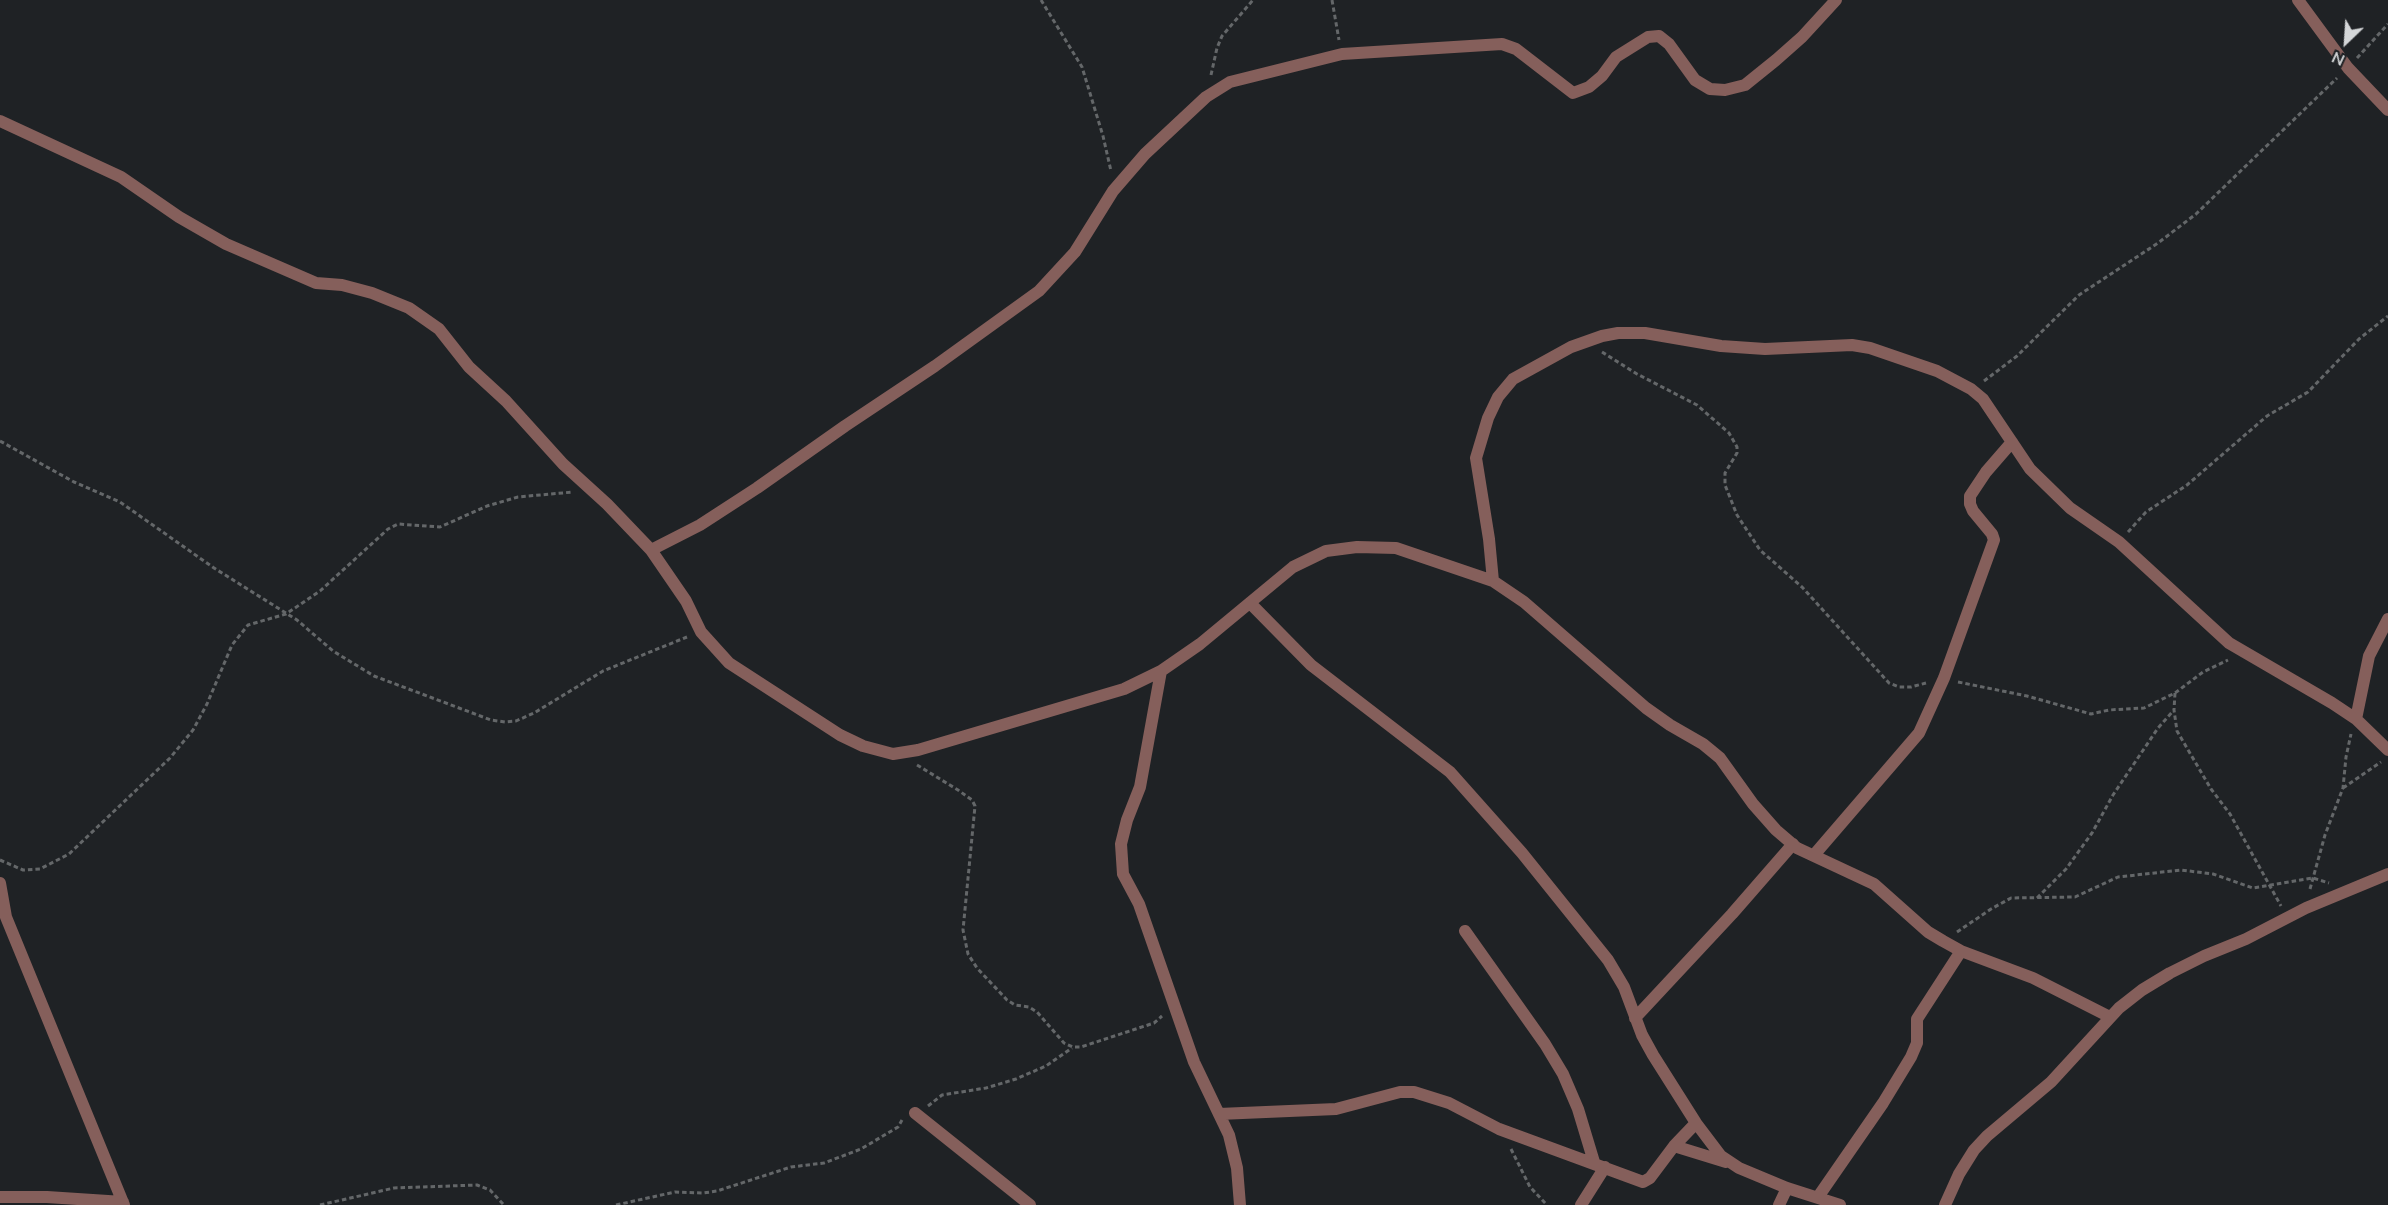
<!DOCTYPE html>
<html>
<head>
<meta charset="utf-8">
<style>
	body { margin:0 }
	#map { position:relative; width:2388px; height:1205px; overflow:hidden; background:#1f2225; font-family:"Nunito Sans",sans-serif }
	canvas { display:block }
	.north { position:absolute; left:2316px; top:12px; width:60px; height:60px; -webkit-text-stroke:4px #1f2225; paint-order:stroke; rotate:205deg; font-size:16px; font-weight:700; line-height:24px; text-align:center; color:#d4d6d8 }
	.north::after { content:''; display:block; margin:auto; width:21px; height:27px; background:#d4d6d8; clip-path:polygon(50% 0,100% 100%,50% 72%,0 100%) }
</style>
</head>
<body>
<div id="map">
<canvas width="2388" height="1205"></canvas>
<div class="north">N</div>
</div>
<script>
const c = document.querySelector('canvas').getContext('2d');
c.lineJoin = 'round';
function poly(rows) {
  const path = new Path2D();
  for (const r of rows) {
    path.moveTo(r[0], r[1]);
    for (let i = 2; i < r.length; i += 2) path.lineTo(r[i], r[i + 1]);
  }
  return path;
}
function stroke(path, color, width, dash) {
  c.strokeStyle = color;
  c.lineWidth = width;
  c.lineCap = dash ? 'butt' : 'round';
  c.setLineDash(dash || []);
  c.stroke(path);
}
stroke(poly([
	[1041,0,1082,67,1103,136,1111,171],
	[1332,0,1339,40],
	[2357,58,2388,24],
	[1211,75,1217,48,1222,36,1253,0],
	[1602,352,1637,374,1697,405,1729,433,1737,447,1737,453,1725,473,1725,485,1737,515,1760,550,1802,587,1889,683,1899,687,1911,687,1926,683],
	[1984,381,2017,356,2079,295,2158,243,2196,214,2337,78],
	[0,441,74,482,120,502,214,568,297,620,333,651,374,676,491,720,505,722,516,721,534,713,603,671,687,637],
	[2128,532,2146,512,2187,485,2267,416,2308,392,2359,339,2388,316],
	[1958,682,2027,696,2091,714,2109,710,2144,708,2175,693,2203,672,2228,660],
	[2175,693,2174,710,2177,731,2211,789,2230,814,2281,906],
	[917,765,958,790,972,800,975,806,963,930,968,954,977,968,1007,1000,1015,1005,1029,1007,1037,1012,1064,1043,1073,1047,1081,1047,1154,1023,1162,1016],
	[2343,788,2381,762],
	[0,860,23,870,40,869,69,854,170,758,193,730,207,704,232,645,248,625,286,614,320,591,388,529,398,524,440,527,487,506,518,497,573,492],
	[2310,889,2325,835,2343,788,2346,757,2351,734],
	[2037,898,2066,869,2092,833,2113,795,2158,728,2174,710],
	[1957,932,1991,909,2011,898,2075,897,2118,877,2181,870,2213,874,2253,888,2313,878,2329,883],
	[928,1106,942,1095,986,1088,1016,1079,1046,1066,1072,1048],
	[1511,1149,1530,1187,1547,1205],
	[320,1205,394,1188,477,1185,490,1190,504,1205],
	[616,1205,675,1192,703,1193,717,1191,791,1167,824,1163,861,1149,898,1127,902,1120]
]), '#646769', 3, [4.5, 3]);
stroke(poly([
	[2298,0,2348,68,2388,110],
	[0,121,121,177,179,217,226,244,316,283,342,285,372,293,409,308,439,329,469,367,506,401,563,464,607,504,651,550,686,601,701,632,729,663,840,735,863,746,893,754,918,750,1124,689,1161,671,1200,644,1293,567,1326,551,1357,547,1396,548,1493,581,1524,602,1646,708,1670,725,1703,744,1720,758,1753,804,1776,830,1797,848,1874,884,1928,932,1943,941,1961,951,2033,978,2110,1017],
	[651,550,700,525,757,488,845,426,935,366,1039,291,1075,252,1113,191,1145,154,1206,97,1230,82,1342,54,1502,44,1516,49,1573,93,1589,87,1602,76,1616,57,1648,37,1659,36,1669,44,1695,80,1710,89,1725,90,1745,85,1776,60,1802,37,1836,0],
	[1493,581,1489,539,1476,458,1488,418,1498,397,1513,379,1571,347,1602,336,1618,333,1645,333,1721,346,1765,349,1852,345,1870,348,1937,371,1971,389,1983,399,2030,469,2070,508,2119,542,2229,643,2332,703,2356,719,2388,750],
	[1250,603,1311,665,1450,772,1522,853,1608,960,1624,987,1642,1035,1653,1055,1696,1123,1721,1156,1739,1168,1787,1188,1840,1205],
	[1161,671,1140,787,1127,820,1121,844,1123,874,1139,904,1194,1062,1229,1135,1237,1168,1240,1205],
	[2356,719,2369,656,2388,619],
	[1814,855,1919,733,1944,678,1994,540,1992,534,1973,511,1970,504,1970,496,1986,472,2012,442],
	[0,883,6,917,124,1205],
	[1465,931,1545,1044,1563,1074,1578,1109,1594,1162],
	[1635,1018,1732,914,1793,844],
	[915,1113,1030,1205],
	[1219,1114,1336,1109,1400,1092,1414,1092,1449,1103,1499,1129,1643,1182,1650,1178,1674,1146,1696,1123],
	[1674,1146,1726,1162],
	[0,1197,47,1197,123,1202],
	[1818,1197,1883,1103,1911,1057,1917,1043,1917,1019,1961,951],
	[1581,1205,1605,1167],
	[1779,1205,1787,1188],
	[1945,1205,1959,1174,1974,1150,1987,1136,2051,1082,2119,1008,2142,990,2170,973,2204,956,2246,939,2306,908,2388,874]
]), '#855f5b', 12);
</script>
</body>
</html>
